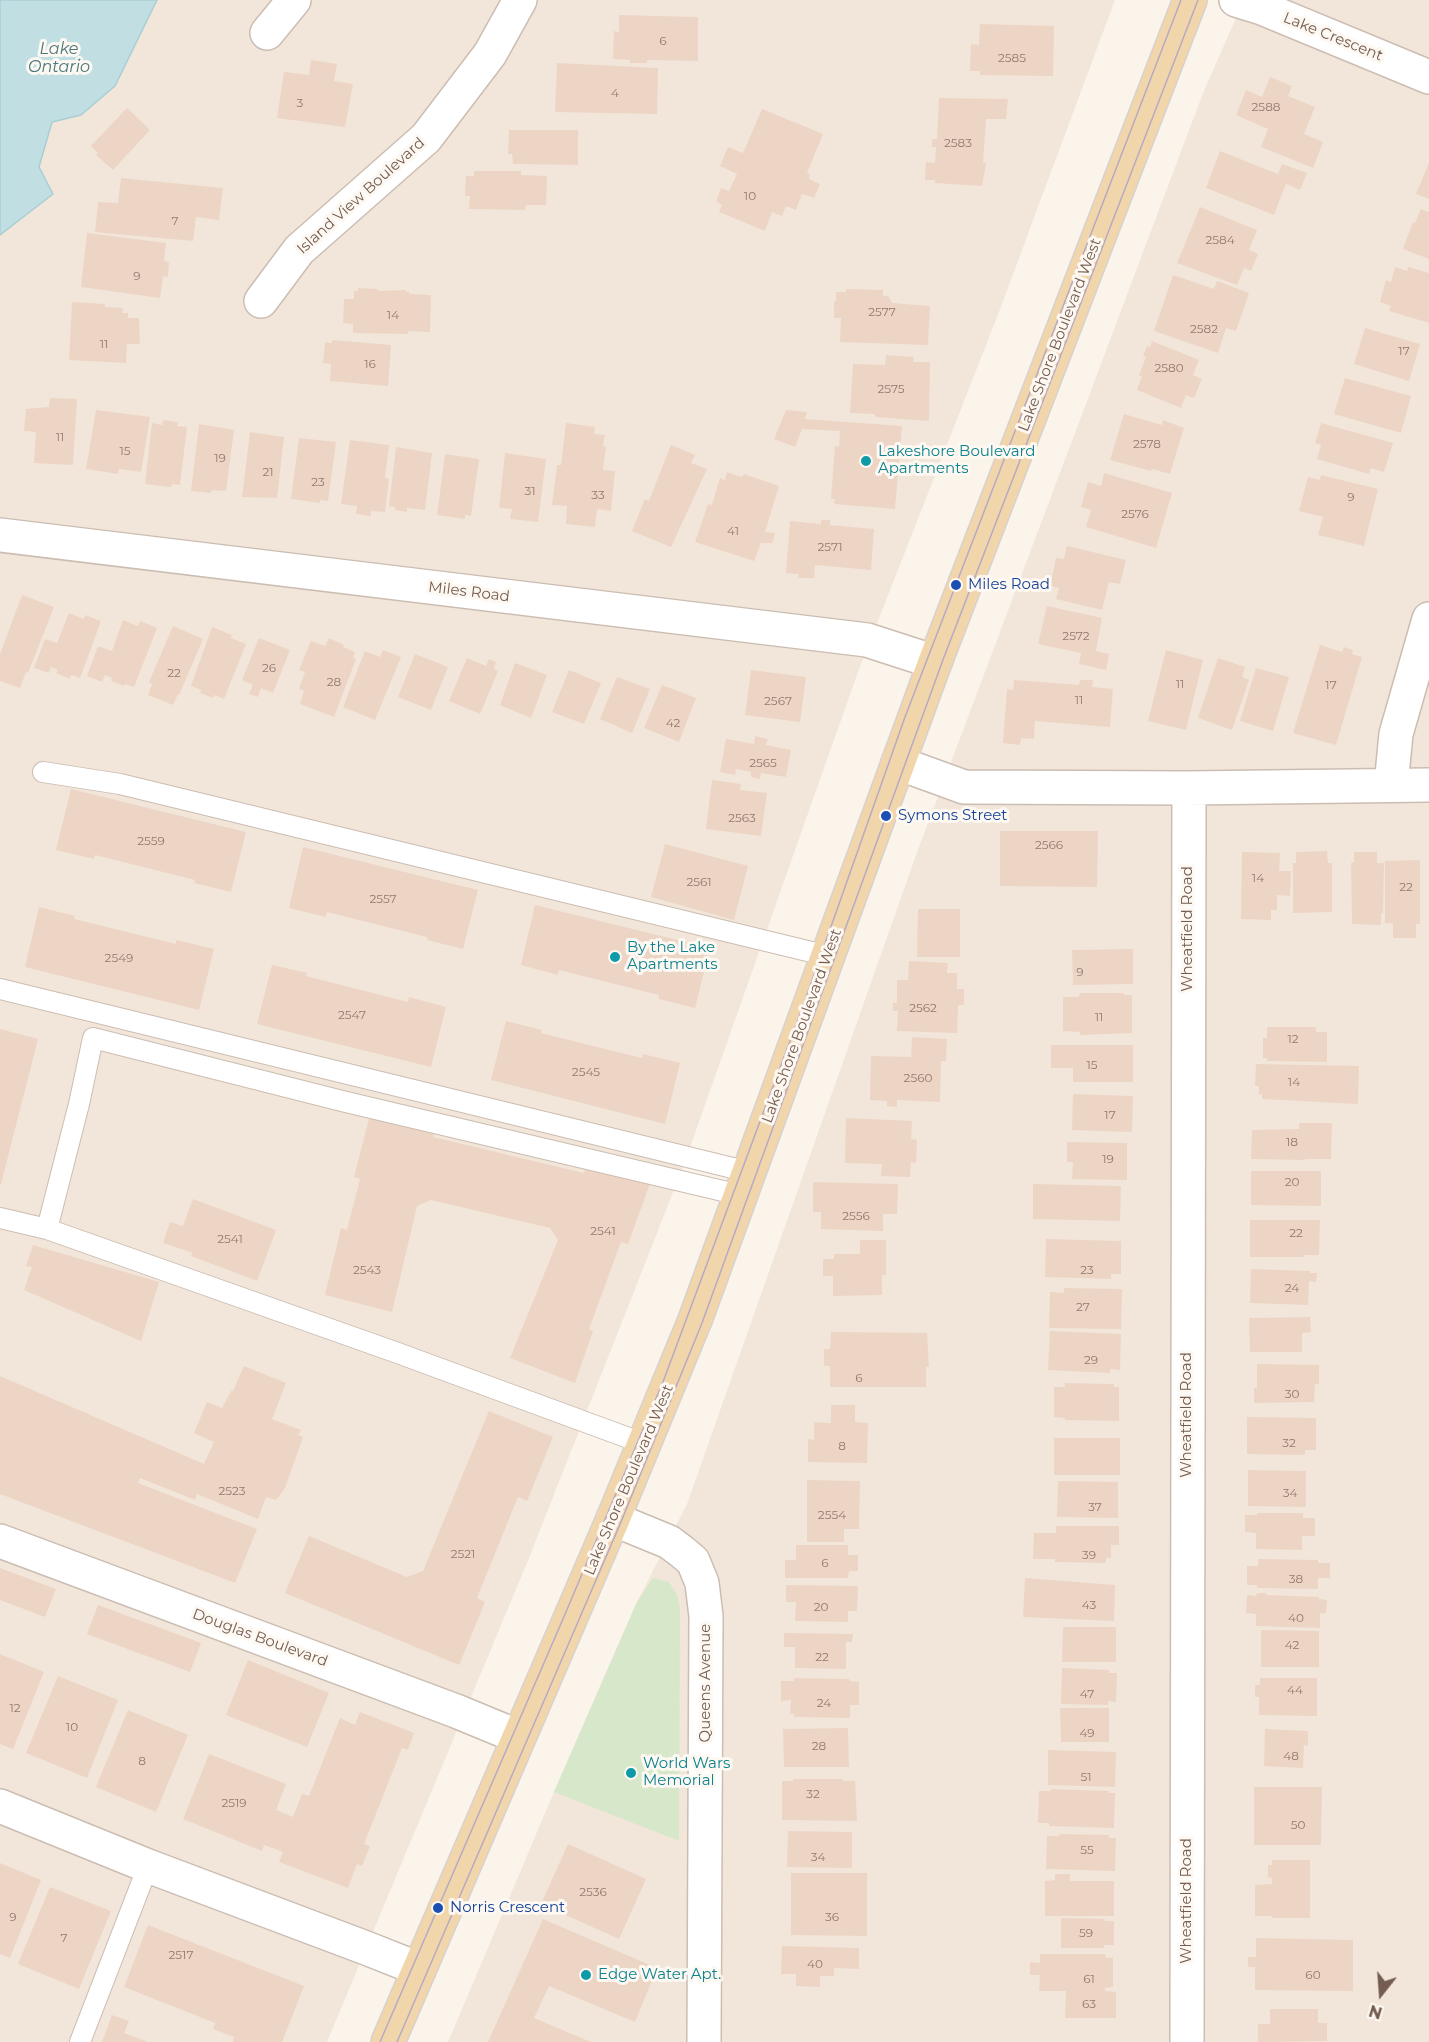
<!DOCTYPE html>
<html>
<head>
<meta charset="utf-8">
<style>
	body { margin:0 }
	#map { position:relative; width:1429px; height:2042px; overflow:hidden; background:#fbf4eb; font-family:Montserrat,sans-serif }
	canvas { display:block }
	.north { position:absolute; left:1351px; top:1964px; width:60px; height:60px; -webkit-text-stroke:4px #fdf8f1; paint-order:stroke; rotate:197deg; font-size:16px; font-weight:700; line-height:24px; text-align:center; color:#745c50 }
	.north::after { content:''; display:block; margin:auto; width:21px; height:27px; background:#745c50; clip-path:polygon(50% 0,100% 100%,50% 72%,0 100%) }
</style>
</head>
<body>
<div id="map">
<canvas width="1429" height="2042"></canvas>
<div class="north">N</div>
</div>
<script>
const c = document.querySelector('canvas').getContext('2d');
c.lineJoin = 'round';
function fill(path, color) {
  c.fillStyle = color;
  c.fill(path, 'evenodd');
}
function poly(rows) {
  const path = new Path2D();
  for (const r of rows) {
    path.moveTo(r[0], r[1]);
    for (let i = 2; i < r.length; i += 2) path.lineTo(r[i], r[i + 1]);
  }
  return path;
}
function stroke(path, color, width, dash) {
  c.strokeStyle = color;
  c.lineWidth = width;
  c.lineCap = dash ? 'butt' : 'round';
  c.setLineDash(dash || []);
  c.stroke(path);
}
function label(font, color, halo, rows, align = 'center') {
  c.font = font + ' Montserrat,sans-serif';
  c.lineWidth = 6;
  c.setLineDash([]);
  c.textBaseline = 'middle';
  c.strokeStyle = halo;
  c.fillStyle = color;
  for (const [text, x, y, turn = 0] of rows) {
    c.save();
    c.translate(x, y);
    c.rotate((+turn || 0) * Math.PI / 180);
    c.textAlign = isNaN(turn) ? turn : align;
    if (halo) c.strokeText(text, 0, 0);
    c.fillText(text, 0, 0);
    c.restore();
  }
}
fill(poly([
	[157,0,1115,0,999,312,858,672,683,1167,529,1558,327,2042,0,2042,0,235,53,194,39,167,52,122,81,115,115,86],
	[1244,0,1429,0,1429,2042,448,2042,554,1792,636,1604,687,1504,916,855,1203,93]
]), '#f2e6da');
fill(poly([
	[653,1578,669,1582,677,1595,680,1609,679,1841,554,1792,636,1604]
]), '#d7e7ca');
const water = poly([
	[0,0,157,0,115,86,81,115,52,122,39,167,53,194,0,235,0,0]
]);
fill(water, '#c1dfe3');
stroke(water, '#a8ced4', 1.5);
fill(poly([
	[619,15,698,17,698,61,647,60,647,63,630,63,630,60,613,59,614,31,619,32],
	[980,24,1054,26,1053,76,980,75,980,71,970,71,971,44,979,45],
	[311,60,337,64,334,81,353,84,345,127,277,118,284,72,309,75],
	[557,63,658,68,657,114,555,112],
	[1270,77,1292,86,1288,96,1315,107,1304,134,1323,142,1313,168,1261,147,1268,129,1236,115,1246,90,1262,97],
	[939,98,1008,99,1006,119,986,119,983,163,986,163,982,186,935,183,935,180,925,180,926,162,935,163,936,147,932,147,932,139,937,139],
	[127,108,150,130,113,170,96,155,98,153,91,146],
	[762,109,823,134,807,173,810,174,809,179,820,184,814,198,802,194,796,210,786,206,782,216,772,212,765,231,719,212,722,205,716,202,721,188,729,191,737,174,720,166,728,147,743,153],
	[509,130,578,130,578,165,513,164,512,154,508,154],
	[1220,151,1278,174,1282,164,1307,173,1300,190,1286,184,1274,215,1206,188],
	[1429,163,1429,199,1416,194],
	[474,171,521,171,521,175,547,176,546,205,526,205,525,210,469,209,470,196,465,196,466,176,474,176],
	[121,178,223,188,219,220,196,217,193,241,95,232,98,202,118,203],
	[1200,207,1257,230,1249,250,1258,254,1251,271,1244,268,1237,285,1177,263],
	[1421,209,1429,212,1429,259,1403,249,1413,222,1415,223],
	[87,233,166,243,164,261,169,262,168,277,163,276,160,298,81,287],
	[1395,267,1407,271,1408,267,1429,273,1429,323,1389,311,1391,306,1380,302,1386,280,1391,282],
	[1173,275,1214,289,1217,281,1249,293,1236,331,1226,328,1218,353,1154,331],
	[358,288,378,289,378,291,406,290,406,292,409,292,409,294,431,295,430,332,408,331,408,334,353,333,353,324,343,323,344,299,354,299,354,291,358,291],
	[846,289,883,290,883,296,888,296,892,303,930,306,928,345,840,342,841,318,834,318,834,301,836,301,836,292,846,292],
	[72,302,105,304,105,307,123,308,122,313,128,313,128,318,139,318,140,344,127,344,126,363,69,360],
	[1365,328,1420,344,1409,381,1354,364],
	[332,340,391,345,388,386,330,381,331,364,323,363,325,342,332,343],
	[1152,341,1199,360,1193,375,1202,379,1194,398,1186,395,1181,408,1137,390,1142,377,1139,375,1146,357,1143,356,1147,346,1150,347],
	[886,355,914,357,913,362,930,362,929,421,875,417,875,414,850,413,853,364,885,365],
	[1345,378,1411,396,1401,433,1334,414],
	[50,398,77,399,73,465,34,463,36,432,24,431,26,409,49,407],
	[96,410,150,417,141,472,119,469,118,474,86,469],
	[786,410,807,412,805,419,902,426,895,509,834,504,835,499,831,499,835,446,839,447,840,431,802,429,795,447,774,439],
	[1124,414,1162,425,1163,420,1184,428,1170,474,1152,469,1151,471,1110,460],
	[163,420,178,422,177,426,187,427,180,485,172,484,171,487,145,484,152,423,162,425],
	[566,423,595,427,594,434,605,435,603,446,606,447,603,470,615,471,611,511,597,509,595,527,566,524,567,506,552,505,557,465,561,465],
	[1321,423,1393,443,1384,472,1371,468,1369,474,1317,459,1321,445,1315,443],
	[199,424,234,430,226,491,211,490,211,493,191,491],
	[250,432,284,437,277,498,242,497],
	[299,438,336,442,328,501,320,500,320,503,291,499],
	[350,440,389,445,385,478,389,479,385,512,371,511,371,516,356,514,357,506,341,504],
	[671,445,695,455,691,463,707,469,671,547,632,531,645,499,649,501],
	[396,447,432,453,425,510,407,508,407,512,395,510,395,507,389,506],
	[505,453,546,459,538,522,510,519,512,509,499,508],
	[445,454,479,459,471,516,465,515,465,519,437,515],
	[727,472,742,477,744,474,779,486,765,532,775,533,772,543,761,543,754,561,695,542,708,504,712,505,720,478,725,480],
	[1104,473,1172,493,1156,548,1086,527,1091,510,1081,507,1088,482,1101,486],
	[1321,475,1378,489,1364,546,1318,535,1323,517,1299,511,1308,477,1320,480],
	[821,520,830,520,830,525,874,529,871,570,815,565,814,578,798,578,799,574,786,573,790,521,821,524],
	[1067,546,1126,560,1120,584,1109,582,1102,610,1056,599,1059,588,1050,586,1056,558,1064,559],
	[22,595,54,607,28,673,26,672,20,688,0,681,0,654],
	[1047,606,1102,618,1096,651,1109,654,1106,670,1079,664,1081,653,1038,644],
	[69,613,84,619,85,615,101,621,80,678,71,675,70,679,56,673,58,670,51,667,49,673,34,668,45,639,57,643],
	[123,620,138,626,140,621,157,628,134,687,125,684,124,686,111,681,112,678,105,675,102,682,87,676,98,646,112,651],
	[173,626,203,639,179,695,178,694,173,705,148,695,152,684,149,682],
	[212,627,232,635,231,638,246,644,224,699,214,695,213,698,200,693,201,690,191,686],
	[259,638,290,650,273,693,261,688,258,697,249,694,253,685,242,680],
	[329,638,344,645,343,647,355,652,353,658,356,659,334,717,300,704,304,691,299,689,305,672,299,670,311,641,325,646],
	[1320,645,1342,652,1344,647,1353,650,1352,654,1362,657,1336,745,1293,733],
	[383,650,401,657,375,720,343,707,365,651,380,657],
	[1166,650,1203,660,1186,730,1148,721],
	[415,654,448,667,431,710,398,697],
	[467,658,486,666,489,659,496,662,494,669,498,671,480,714,449,701],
	[1218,658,1245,667,1242,677,1249,680,1232,730,1198,718],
	[515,663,547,675,531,718,500,705],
	[1256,668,1289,677,1273,731,1240,721],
	[569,670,601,683,584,724,552,712],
	[751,670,806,677,800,722,745,715],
	[617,677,650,689,632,733,600,719],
	[1014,680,1079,685,1080,680,1093,680,1092,687,1113,689,1110,727,1035,721,1034,739,1021,738,1020,745,1003,743,1007,689,1013,690],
	[662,685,696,698,679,742,644,728],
	[755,736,768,739,766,745,791,750,786,777,761,773,760,779,751,777,751,772,736,769,735,775,720,772,726,739,754,744],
	[712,780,741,784,740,790,767,793,761,836,706,829],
	[71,789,246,832,231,892,194,883,195,880,95,855,94,859,56,850],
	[1000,831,1098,831,1097,887,1000,886],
	[665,844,748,866,734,920,651,897],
	[303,847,478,890,463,949,427,940,427,937,327,912,326,917,289,908],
	[1327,851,1328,863,1332,863,1332,912,1293,913,1293,863,1296,863,1296,852],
	[1242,852,1280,853,1279,871,1291,871,1290,896,1277,895,1277,910,1271,910,1271,920,1241,919],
	[1354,852,1377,852,1377,863,1384,863,1383,913,1381,913,1381,925,1352,924,1351,863,1354,862],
	[1420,860,1420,924,1416,924,1416,938,1393,938,1393,923,1385,923,1385,861],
	[535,905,710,948,695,1008,659,999,659,995,559,970,558,975,521,965],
	[39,907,75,916,74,919,176,944,176,940,214,949,199,1010,25,967],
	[918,909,960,909,960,957,917,957],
	[1133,949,1133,984,1073,985,1072,950],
	[909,961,948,963,947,973,957,973,957,989,964,989,964,1005,958,1005,957,1033,897,1031,898,1011,893,1011,893,1003,897,1003,897,980,908,980],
	[272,965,307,973,306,976,408,1002,409,997,446,1007,431,1067,257,1024],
	[1080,993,1124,993,1124,995,1132,995,1132,1033,1080,1035,1080,1032,1063,1031,1063,997,1079,997],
	[506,1021,542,1030,541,1033,642,1058,643,1054,680,1063,665,1124,491,1080],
	[1267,1027,1316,1027,1316,1032,1327,1032,1327,1062,1267,1061,1267,1058,1263,1058,1263,1038,1267,1038],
	[0,1029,38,1039,1,1184,0,1184],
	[912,1037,947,1039,946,1061,941,1061,940,1102,897,1100,897,1107,887,1106,887,1101,870,1100,871,1056,911,1057],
	[1051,1045,1133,1045,1133,1082,1073,1082,1073,1068,1051,1068],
	[1256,1064,1359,1066,1358,1104,1262,1099,1262,1094,1259,1095,1259,1086,1255,1086],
	[1073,1094,1133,1096,1132,1132,1072,1130],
	[370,1115,435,1130,433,1137,584,1173,586,1166,651,1181,628,1244,621,1242,589,1329,593,1331,575,1383,510,1358,558,1240,550,1228,431,1200,417,1206,392,1312,325,1295,341,1228,347,1230,360,1179,354,1177],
	[846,1118,912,1121,911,1139,917,1140,916,1163,911,1162,910,1177,881,1176,882,1164,845,1163],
	[1299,1123,1332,1123,1331,1159,1305,1159,1305,1160,1251,1159,1252,1130,1299,1129],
	[1067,1142,1127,1143,1127,1180,1072,1179,1073,1162,1067,1162],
	[1251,1171,1321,1171,1321,1206,1251,1205],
	[813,1182,898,1184,897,1214,883,1214,883,1231,821,1229,821,1212,813,1212],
	[1033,1184,1121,1186,1120,1221,1033,1219],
	[193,1199,276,1230,257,1281,191,1256,193,1253,163,1243,170,1222,183,1226],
	[1250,1220,1320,1220,1319,1255,1304,1255,1304,1257,1250,1257],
	[1046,1239,1121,1241,1121,1274,1111,1274,1111,1279,1045,1277],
	[860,1240,886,1240,886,1275,882,1275,882,1295,833,1296,833,1276,823,1276,823,1259,834,1259,834,1254,860,1254],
	[33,1245,159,1282,141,1341,24,1290,32,1267,26,1266],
	[1251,1269,1310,1271,1310,1273,1317,1273,1316,1282,1309,1281,1308,1305,1250,1303],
	[1064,1288,1122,1289,1121,1329,1049,1328,1050,1292,1064,1293],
	[1310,1317,1311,1332,1302,1333,1302,1352,1250,1352,1249,1318],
	[1050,1331,1121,1334,1120,1370,1110,1369,1110,1373,1048,1370],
	[831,1332,927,1333,929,1367,926,1367,926,1387,830,1387,830,1366,824,1366,824,1349,830,1349],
	[1257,1364,1319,1365,1319,1384,1315,1384,1314,1402,1254,1403,1254,1388,1257,1388],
	[244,1366,286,1383,272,1419,301,1430,298,1435,303,1437,285,1488,276,1500,266,1497,258,1519,197,1494,195,1500,140,1478,138,1483,257,1529,235,1583,0,1494,0,1376,204,1464,214,1442,194,1433,207,1402,222,1408,231,1391,233,1391],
	[1065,1383,1114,1384,1114,1387,1119,1387,1119,1421,1065,1420,1065,1418,1054,1417,1054,1387,1065,1387],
	[831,1405,855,1405,855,1422,868,1423,867,1463,808,1462,808,1439,814,1440,814,1422,831,1423],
	[489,1411,553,1437,527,1501,518,1497,477,1598,485,1602,459,1665,285,1593,309,1536,407,1577,423,1571],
	[1247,1417,1316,1418,1316,1450,1305,1450,1305,1455,1247,1454],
	[1054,1438,1120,1438,1120,1475,1054,1475],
	[1248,1470,1306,1471,1306,1507,1248,1506],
	[807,1480,860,1481,859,1529,844,1529,844,1542,807,1542],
	[1058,1481,1118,1482,1118,1518,1057,1517],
	[1257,1513,1303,1513,1303,1518,1315,1518,1315,1536,1302,1536,1302,1550,1256,1549,1256,1533,1245,1532,1245,1515,1257,1515],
	[1056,1526,1119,1526,1119,1545,1111,1545,1111,1558,1106,1558,1106,1563,1055,1562,1055,1559,1033,1559,1034,1533,1056,1533],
	[796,1545,848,1545,848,1555,858,1555,858,1571,849,1571,848,1578,785,1578,785,1560,796,1560],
	[1258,1559,1318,1560,1318,1563,1330,1563,1330,1578,1318,1578,1318,1589,1257,1588,1257,1585,1247,1585,1247,1566,1258,1566],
	[0,1568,56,1589,45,1617,0,1600],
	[1025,1578,1115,1585,1114,1621,1023,1617],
	[786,1585,858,1586,857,1611,848,1611,848,1622,795,1621,796,1602,786,1602],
	[1257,1593,1266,1593,1266,1595,1319,1597,1319,1599,1327,1600,1326,1613,1320,1614,1320,1628,1256,1626,1256,1614,1246,1613,1247,1595,1256,1596],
	[98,1605,201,1643,190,1672,87,1634],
	[1063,1627,1116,1627,1116,1662,1062,1662],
	[1261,1630,1319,1631,1319,1667,1261,1667],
	[784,1633,853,1634,852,1642,846,1642,846,1669,795,1668,795,1647,784,1647],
	[0,1654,44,1672,13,1749,0,1744],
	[248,1660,329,1693,307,1747,226,1715],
	[1062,1668,1109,1670,1109,1673,1117,1673,1116,1702,1108,1701,1108,1705,1061,1704],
	[58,1676,118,1700,87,1778,26,1753],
	[794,1678,849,1679,850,1681,859,1682,859,1705,850,1705,850,1718,794,1717,794,1714,790,1714,791,1700,781,1701,781,1681,794,1681],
	[1260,1678,1317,1678,1317,1716,1259,1715,1259,1697,1255,1697,1255,1685,1260,1685],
	[1060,1708,1109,1708,1109,1742,1061,1742],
	[128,1710,188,1735,156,1812,96,1787],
	[360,1712,414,1733,408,1750,402,1748,364,1844,370,1846,362,1866,357,1864,348,1888,279,1862,283,1852,264,1845,262,1851,183,1819,209,1754,286,1784,276,1810,293,1817,302,1794,309,1796,340,1718,355,1725],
	[848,1728,849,1767,784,1767,783,1729],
	[1265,1729,1308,1731,1308,1746,1304,1745,1303,1768,1264,1766],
	[1048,1750,1116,1752,1115,1787,1048,1785],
	[793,1779,843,1779,843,1781,855,1781,857,1821,782,1820,782,1781,793,1781],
	[1254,1787,1322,1787,1321,1845,1254,1845],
	[1051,1789,1109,1791,1109,1793,1115,1793,1114,1828,1049,1826,1049,1823,1038,1823,1039,1791,1051,1791],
	[788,1831,852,1832,852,1868,787,1867],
	[1060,1834,1109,1835,1109,1838,1116,1838,1115,1871,1046,1869,1047,1836,1059,1836],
	[568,1844,646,1879,619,1939,541,1904],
	[1272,1860,1310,1860,1310,1918,1272,1918,1272,1916,1255,1916,1255,1885,1272,1884,1272,1878,1268,1877,1268,1865,1272,1865],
	[0,1863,41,1880,10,1958,0,1954],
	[791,1873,867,1873,867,1936,791,1935],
	[1055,1874,1070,1874,1070,1881,1114,1881,1114,1916,1045,1916,1045,1881,1055,1880],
	[50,1887,111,1911,79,1989,18,1964],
	[1061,1918,1105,1919,1105,1921,1114,1921,1114,1945,1104,1945,1104,1948,1061,1948],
	[543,1919,657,1968,635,2022,549,1986,534,2018,591,2042,488,2042],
	[148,1925,304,1986,282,2042,233,2042,234,2037,213,2029,215,2023,124,1987],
	[1256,1938,1353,1940,1353,1991,1255,1990,1255,1967,1248,1967,1248,1957,1256,1957],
	[782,1946,859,1948,859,1969,834,1968,834,1976,820,1976,820,1987,796,1986,796,1974,781,1974],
	[1040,1954,1105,1954,1106,1958,1113,1957,1113,1987,1105,1988,1105,1991,1116,1992,1116,2018,1065,2018,1066,1991,1039,1991,1040,1975,1030,1975,1030,1962,1040,1963],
	[1270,2009,1318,2009,1318,2023,1327,2023,1327,2041,1258,2042,1258,2024,1270,2024],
	[112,2015,129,2021,124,2033,148,2042,102,2042]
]), '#edd5c5');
const lane = poly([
	[43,772,120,784,828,956],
	[0,989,749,1172],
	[0,1218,47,1229],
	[645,1444,395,1352,47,1229,79,1104,93,1038,346,1102,740,1195],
	[80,2042,148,1866]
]);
const street = poly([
	[1236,0,1262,8,1429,77],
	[267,33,294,0],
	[261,301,299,250,426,138,490,54,520,0],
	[0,535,867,640,935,662],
	[898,763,964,787,1189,788,1429,785],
	[1391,785,1396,734,1429,619],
	[613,1519,669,1542,681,1551,693,1561,702,1583,706,1616,704,2042],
	[0,1541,456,1711,519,1737],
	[0,1806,148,1866,366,1948,419,1969],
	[1187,2042,1189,788]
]);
const primary = poly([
	[388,2042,613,1519,695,1320,935,662,1190,0]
]);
stroke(lane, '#ccbdb2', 22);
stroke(street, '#ccbdb2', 36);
stroke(primary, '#d8d1ce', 36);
stroke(lane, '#fff', 20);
stroke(street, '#fff', 33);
stroke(primary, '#f2d6ab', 33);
stroke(poly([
	[380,2042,566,1612,663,1382,803,1006,905,717,1181,0],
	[397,2042,621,1522,702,1323,944,657,1198,0]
]), '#b7a9c4', 1.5);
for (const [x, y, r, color] of [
	[866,461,6,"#0f9aa8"],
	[956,585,6,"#1a4fb4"],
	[886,816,6,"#1a4fb4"],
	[615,957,6,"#0f9aa8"],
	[631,1773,6,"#0f9aa8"],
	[438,1908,6,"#1a4fb4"],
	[586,1975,6,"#0f9aa8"]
]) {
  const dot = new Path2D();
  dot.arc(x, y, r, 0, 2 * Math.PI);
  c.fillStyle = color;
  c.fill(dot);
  stroke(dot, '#fdf8f1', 2);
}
label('12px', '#927a6d', null, [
	["6",663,41],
	["2585",1012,58],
	["4",615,93],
	["3",300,103],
	["2588",1266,107],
	["2583",958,143],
	["10",750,196],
	["7",175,221],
	["2584",1220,240],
	["9",137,276],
	["2577",882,312],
	["14",393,315],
	["2582",1204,329],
	["11",104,344],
	["17",1404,351],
	["16",370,364],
	["2580",1169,368],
	["2575",891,389],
	["11",60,437],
	["2578",1147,444],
	["15",125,451],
	["19",220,458],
	["21",268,472],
	["23",318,482],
	["31",530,491],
	["33",598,495],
	["9",1351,497],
	["2576",1135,514],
	["41",733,531],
	["2571",830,547],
	["2572",1076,636],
	["26",269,668],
	["22",174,673],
	["28",334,682],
	["11",1180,684],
	["17",1331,685],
	["11",1079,700],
	["2567",778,701],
	["42",673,723],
	["2565",763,763],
	["2563",742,818],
	["2559",151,841],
	["2566",1049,845],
	["14",1258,878],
	["2561",699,882],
	["22",1406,887],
	["2557",383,899],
	["2549",119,958],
	["9",1080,972],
	["2562",923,1008],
	["2547",352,1015],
	["11",1099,1017],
	["12",1293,1039],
	["15",1092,1065],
	["2545",586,1072],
	["2560",918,1078],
	["14",1294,1082],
	["17",1110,1115],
	["18",1292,1142],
	["19",1108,1159],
	["20",1292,1182],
	["2556",856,1216],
	["2541",603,1231],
	["22",1296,1233],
	["2541",230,1239],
	["2543",367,1270],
	["23",1087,1270],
	["24",1292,1288],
	["27",1083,1307],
	["29",1091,1360],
	["6",859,1378],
	["30",1292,1394],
	["32",1289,1443],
	["8",842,1446],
	["2523",232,1491],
	["34",1290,1493],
	["37",1095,1507],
	["2554",832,1515],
	["2521",463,1554],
	["39",1089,1555],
	["6",825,1563],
	["38",1296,1579],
	["43",1089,1605],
	["20",821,1607],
	["40",1296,1618],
	["42",1292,1645],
	["22",822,1657],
	["44",1295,1690],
	["47",1087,1694],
	["24",824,1703],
	["12",15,1708],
	["10",72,1727],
	["49",1087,1733],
	["28",819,1746],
	["48",1291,1756],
	["8",142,1761],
	["51",1086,1777],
	["32",813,1794],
	["2519",234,1803],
	["50",1298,1825],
	["55",1087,1850],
	["34",818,1857],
	["2536",593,1892],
	["9",13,1917],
	["36",832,1917],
	["59",1086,1933],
	["7",64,1938],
	["2517",181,1955],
	["40",815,1964],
	["60",1313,1975],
	["61",1089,1979],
	["63",1089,2004]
]);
label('15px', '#745c50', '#fdf8f1', [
	["Lake Crescent",1333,37,22],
	["Island View Boulevard",361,196,-42],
	["Lake Shore Boulevard West",1060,335,-69],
	["Miles Road",469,592,7],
	["Wheatfield Road",1188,929,-90],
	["Lake Shore Boulevard West",802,1026,-70],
	["Wheatfield Road",1187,1415,-90],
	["Lake Shore Boulevard West",629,1480,-67],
	["Douglas Boulevard",260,1638,20],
	["Queens Avenue",706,1683,-90],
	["Wheatfield Road",1187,1901,-90]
]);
label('15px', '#0d838f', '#fdf8f1', [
	["Lakeshore Boulevard",878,452],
	["Apartments",878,469],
	["By the Lake",627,948],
	["Apartments",627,965],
	["World Wars",643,1764],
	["Memorial",643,1781],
	["Edge Water Apt.",598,1975]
], 'left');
label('15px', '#164399', '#fdf8f1', [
	["Miles Road",968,585],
	["Symons Street",898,816],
	["Norris Crescent",450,1908]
], 'left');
label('italic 16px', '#48767d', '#fdf8f1', [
	["Lake",59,49],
	["Ontario",59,67]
]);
</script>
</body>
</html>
